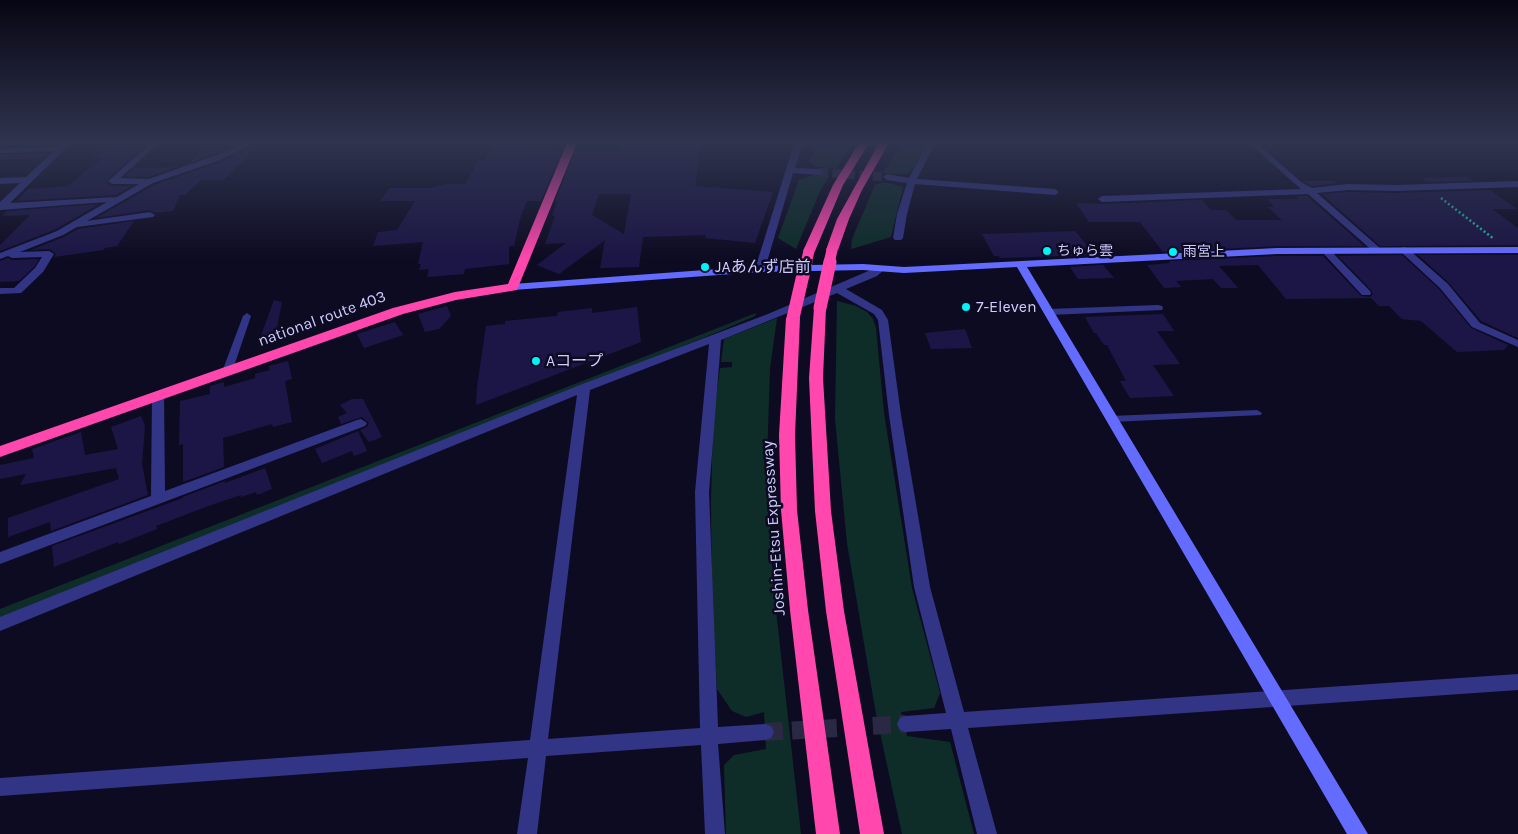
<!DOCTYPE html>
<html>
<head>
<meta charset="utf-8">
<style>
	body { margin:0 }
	canvas { display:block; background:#0d0b22 }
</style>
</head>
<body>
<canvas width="1518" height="834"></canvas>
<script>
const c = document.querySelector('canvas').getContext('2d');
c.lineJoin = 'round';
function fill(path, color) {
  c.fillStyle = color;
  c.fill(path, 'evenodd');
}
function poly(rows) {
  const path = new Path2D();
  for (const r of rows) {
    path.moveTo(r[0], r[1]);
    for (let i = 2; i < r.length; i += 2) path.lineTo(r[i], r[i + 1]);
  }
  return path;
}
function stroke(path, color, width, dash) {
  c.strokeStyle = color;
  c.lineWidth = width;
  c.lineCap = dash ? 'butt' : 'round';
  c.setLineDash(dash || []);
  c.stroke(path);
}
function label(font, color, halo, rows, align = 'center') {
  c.font = font + ' Karla,"Noto Sans JP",sans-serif';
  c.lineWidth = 5;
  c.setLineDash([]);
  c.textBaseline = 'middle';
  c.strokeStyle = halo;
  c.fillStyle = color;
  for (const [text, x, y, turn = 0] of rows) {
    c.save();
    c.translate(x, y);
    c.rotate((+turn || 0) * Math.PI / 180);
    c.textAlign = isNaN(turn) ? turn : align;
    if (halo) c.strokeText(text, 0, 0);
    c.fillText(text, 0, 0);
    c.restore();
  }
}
fill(poly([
	[816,143,854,143,836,168,816,167,809,162],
	[902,143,926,143,912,170,907,174,883,173],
	[814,175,829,176,820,191,796,249,778,238,799,180],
	[881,183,889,183,903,187,891,237,851,249,852,239,875,185],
	[837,301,856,306,867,312,873,319,876,328,884,413,912,588,940,693,934,708,901,712,907,736,950,742,974,834,902,834,876,714,847,543,835,419],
	[756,313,755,316,713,334,0,618,0,609],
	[777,318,770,368,767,460,773,584,801,834,726,834,724,765,734,755,766,749,764,712,746,717,732,711,717,689,712,603,711,502,713,422,720,368,732,367,732,362,721,362,724,339]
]), '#0e2d29');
fill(poly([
	[0,143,61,143,0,147],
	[111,143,147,143,106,181,112,186,132,186,116,195,17,201,28,189,68,186,102,158,92,159],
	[493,143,540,143,542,145,540,148,548,148,546,152,561,152,541,201,527,201,520,219,514,246,509,246,509,264,465,269,464,274,427,277,429,269,419,270,421,264,418,264,423,242,373,246,378,232,397,230,415,201,380,201,389,188,430,188,447,184,465,184,479,160,484,160],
	[624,143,701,143,695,186,773,192,755,243,705,238,706,235,643,237,639,267,600,268,605,240,559,274,537,265,566,243,545,244,555,216,552,216,557,201,555,201,575,152,621,152],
	[599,194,631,194,624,234,592,215],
	[220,148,219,149,226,149,190,163,201,149],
	[247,149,255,149,224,180,201,180,185,195,180,195,173,211,155,213,150,210,96,218,154,185,221,162],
	[49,153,42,158,0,160,0,155],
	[177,167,149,177,125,176,134,168],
	[1467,177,1473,181,1428,182,1422,178],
	[1303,181,1334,181,1337,183,1312,186],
	[1490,190,1517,209,1492,209,1518,228,1518,245,1380,246,1322,194,1348,192,1396,193],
	[1296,196,1307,196,1364,246,1277,246,1163,252,1140,222,1089,222,1076,203,1102,204,1202,200,1211,210,1226,210,1236,220,1282,220,1268,207,1274,207,1267,199,1299,199],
	[99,204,56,229,0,251,0,245,30,215,2,216,7,211],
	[134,221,117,246,105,248,103,250,54,257,56,254,50,249,31,250,64,237,78,229],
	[1075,231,1095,255,1000,258,999,256,994,256,982,234],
	[1402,255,1439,289,1471,328,1508,345,1504,350,1457,352,1421,321,1402,319,1389,306,1379,306,1371,298,1286,299,1258,265,1219,266,1238,288,1221,288,1213,279,1176,281,1181,287,1164,288,1147,265,1170,263,1169,261,1277,256,1323,256,1361,296,1370,297,1373,294,1371,290,1338,256],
	[1418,255,1518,255,1518,338,1481,321,1449,283],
	[8,258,12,260,39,259,34,267,19,281,0,282,0,261],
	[1103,265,1114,278,1078,279,1070,267],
	[274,300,282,302,274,342,258,344],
	[447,306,451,316,439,329,425,332,418,314],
	[637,307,641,342,476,405,477,387,486,326,505,324,505,321,557,316,558,312,592,308,592,313],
	[1163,314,1174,331,1157,331,1180,364,1153,365,1174,396,1130,398,1120,381,1126,381,1107,345,1104,345,1096,333,1094,333,1085,317],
	[395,322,403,335,364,348,357,334],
	[965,329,972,348,931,349,925,333],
	[288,361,292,379,285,381,292,422,273,427,272,424,223,438,224,467,183,482,183,444,179,445,180,401,210,394,210,386,224,382,224,387,255,378,255,374,270,370,269,366],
	[352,399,363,399,382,437,369,442,360,430,367,427,369,423,362,417,341,424,338,417,347,413,340,405],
	[141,416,145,426,142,464,148,495,51,531,50,522,8,537,8,518,119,479,116,468,20,485,26,474,0,479,0,465,34,458,32,449,81,432,85,455,118,449,111,427],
	[358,431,367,451,354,456,352,451,322,463,315,449],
	[265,468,272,489,257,495,256,492,241,497,241,495,211,505,156,526,157,529,119,544,118,542,54,567,52,546,183,498,183,497,225,481,225,483]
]), '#1b1645');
stroke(poly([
	[819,172,887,177]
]), '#2a2843', 9, [9, 4.5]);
stroke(poly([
	[765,732,906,724]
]), '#2a2843', 18, [18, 9]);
stroke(poly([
	[1441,198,1494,239]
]), '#22bda7', 2.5, [2, 2.5]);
fill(poly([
	[247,313,251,316,232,372,230,374,224,374,222,372,243,316,247,313],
	[1257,410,1262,413,1261,415,1111,422,1106,419,1111,416,1257,410]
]), '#323586');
fill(poly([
	[63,143,71,143,10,203,117,197,139,184,112,184,108,181,151,143,159,143,120,178,149,179,214,156,245,143,255,143,220,160,153,183,87,221,150,212,155,215,153,217,77,227,63,235,20,252,49,251,54,254,43,272,21,293,0,294,0,288,14,288,35,268,42,257,12,258,8,256,0,259,0,253,57,231,107,202,0,210,0,202,20,183,0,184,0,178,26,177,54,151,0,153,0,149,60,146,63,143],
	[800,143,807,144,801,148,795,168,819,169,823,172,819,175,793,173,765,269,764,271,756,271,755,269,793,147,800,143],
	[927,143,935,143,917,179,1055,189,1059,192,1055,195,915,184,907,214,903,238,901,240,895,240,893,238,897,214,907,183,887,180,883,177,887,174,909,178,927,143],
	[1249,143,1257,143,1301,182,1312,188,1348,184,1396,185,1518,181,1518,187,1396,191,1348,190,1317,193,1380,248,1380,252,1377,253,1374,252,1308,194,1102,202,1098,199,1102,196,1301,189,1249,143],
	[1404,247,1407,248,1448,284,1480,323,1518,340,1518,347,1472,327,1440,288,1401,252,1401,248,1404,247],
	[1326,248,1329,249,1370,291,1371,293,1370,295,1362,295,1323,253,1321,251,1326,248],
	[880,266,885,269,877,276,846,289,882,310,888,320,901,415,930,587,964,712,1518,674,1518,690,968,728,997,834,977,834,951,729,906,732,900,730,897,724,900,718,906,716,946,713,914,587,889,415,878,320,874,314,837,293,721,340,709,492,718,727,765,724,771,726,774,732,771,738,765,740,718,744,725,834,705,834,701,745,546,756,537,834,517,834,528,758,0,796,0,778,530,740,577,395,0,631,0,617,580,385,768,314,880,266],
	[709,344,695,492,700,728,548,739,590,390,709,344],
	[1158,305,1162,306,1163,308,1162,310,1049,315,1044,312,1049,309,1158,305],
	[158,392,164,396,165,491,357,420,361,419,367,423,365,426,0,564,0,552,151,496,152,396,158,392]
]), '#323586');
fill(poly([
	[1518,247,1518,253,1277,254,1027,267,1368,834,1347,834,1017,267,904,273,863,270,760,272,513,290,508,287,513,284,760,266,863,264,904,267,1277,248,1518,247]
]), '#636cff');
fill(poly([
	[567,143,577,143,517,290,456,300,403,314,0,457,0,446,393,308,455,292,508,284,567,143],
	[859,143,869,143,843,185,815,251,813,253,805,253,803,251,833,185,859,143],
	[879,143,889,143,862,190,849,219,838,250,832,254,828,252,826,250,837,219,879,143],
	[820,304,826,308,823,378,831,511,844,611,884,834,860,834,826,611,815,511,809,378,814,308,820,304],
	[793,314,800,318,795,435,797,510,808,610,840,834,816,834,790,610,781,510,779,435,786,318,793,314]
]), '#ff47ae');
stroke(poly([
	[806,263,809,251],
	[829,263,832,250]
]), '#ff47ae', 11);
stroke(poly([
	[820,308,830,262],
	[793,318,806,262]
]), '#ff47ae', 13);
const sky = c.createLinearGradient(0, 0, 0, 259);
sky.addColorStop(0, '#070613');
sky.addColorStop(0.55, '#2f344f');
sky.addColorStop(1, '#2f344f00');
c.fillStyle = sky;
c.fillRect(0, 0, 1518, 259);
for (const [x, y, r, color] of [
	[1047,251,5,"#00f3f7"],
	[1173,252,5,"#00f3f7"],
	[705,267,5,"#00f3f7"],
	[966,307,5,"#00f3f7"],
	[536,361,5,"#00f3f7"]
]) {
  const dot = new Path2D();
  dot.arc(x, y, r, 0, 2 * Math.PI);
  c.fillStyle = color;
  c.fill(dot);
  stroke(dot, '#0d0b22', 2);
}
label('14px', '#ceccff', '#0d0b22', [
	["ちゅら雲",1057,251],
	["雨宮上",1183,252]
], 'left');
label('16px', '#ceccff', '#0d0b22', [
	["JAあんず店前",715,267],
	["7-Eleven",976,307],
	["Aコープ",546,361]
], 'left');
label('16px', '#ceccff', '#0d0b22', [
	["national route 403",322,319,-20],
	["Joshin-Etsu Expressway",774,528,-94]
]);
</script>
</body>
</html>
